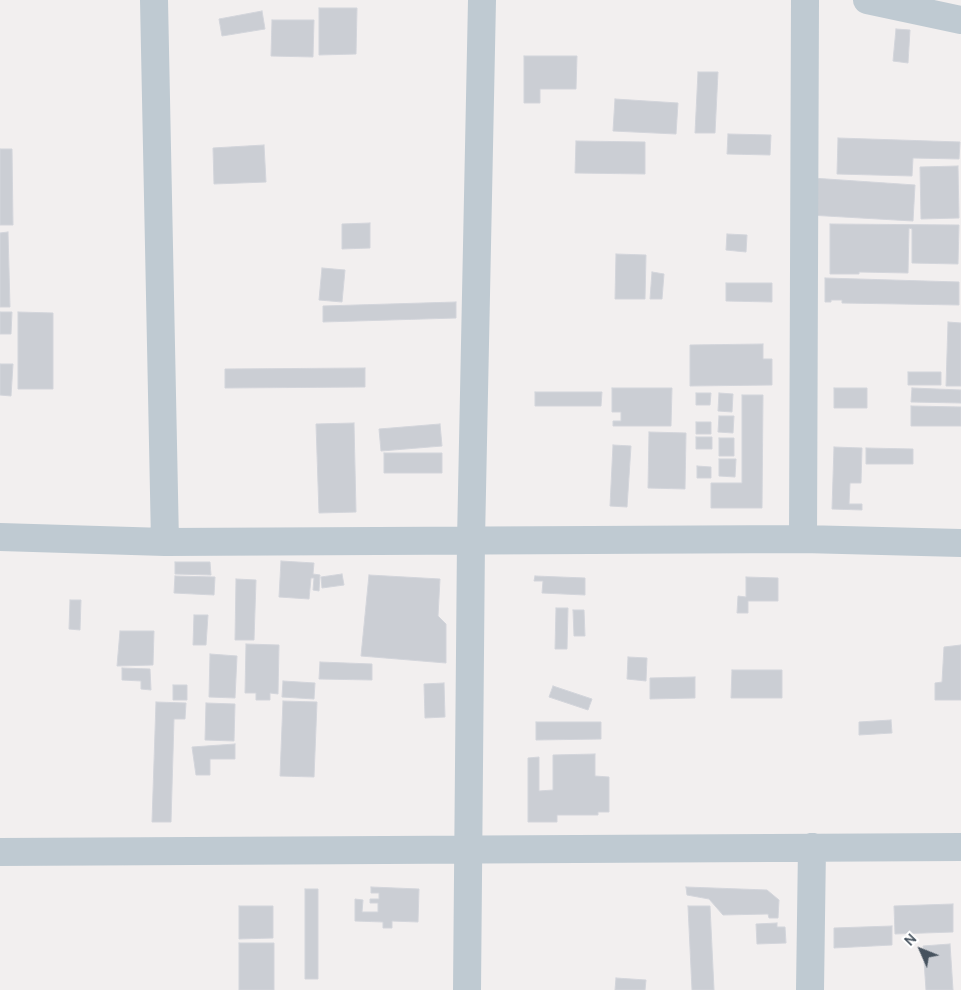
<!DOCTYPE html>
<html>
<head>
<meta charset="utf-8">
<style>
	body { margin:0 }
	#map { position:relative; width:961px; height:990px; overflow:hidden; background:#f2efef; font-family:Manrope,sans-serif }
	canvas { display:block }
	.north { position:absolute; left:896px; top:925px; width:50px; height:50px; -webkit-text-stroke:4px #fff; paint-order:stroke; rotate:314deg; font-size:14px; font-weight:700; line-height:20px; text-align:center; color:#46525e }
	.north::after { content:''; display:block; margin:auto; width:18px; height:22px; background:#46525e; clip-path:polygon(50% 0,100% 100%,50% 72%,0 100%) }
</style>
</head>
<body>
<div id="map">
<canvas width="961" height="990"></canvas>
<div class="north">N</div>
</div>
<script>
const c = document.querySelector('canvas').getContext('2d');
c.lineJoin = 'round';
function fill(path, color) {
  c.fillStyle = color;
  c.fill(path, 'evenodd');
}
function poly(rows) {
  const path = new Path2D();
  for (const r of rows) {
    path.moveTo(r[0], r[1]);
    for (let i = 2; i < r.length; i += 2) path.lineTo(r[i], r[i + 1]);
  }
  return path;
}
function stroke(path, color, width, dash) {
  c.strokeStyle = color;
  c.lineWidth = width;
  c.lineCap = dash ? 'butt' : 'round';
  c.setLineDash(dash || []);
  c.stroke(path);
}
const building = poly([
	[319,8,357,8,356,54,319,55,319,8],
	[262,11,265,29,222,36,219,19,262,11],
	[272,20,314,20,313,57,271,56,272,20],
	[896,29,910,30,908,63,893,61,896,29],
	[524,56,577,56,576,89,540,89,540,103,524,103,524,56],
	[698,72,718,72,715,133,695,133,698,72],
	[615,99,678,103,676,134,613,131,615,99],
	[728,134,771,135,770,155,727,154,728,134],
	[838,138,960,142,959,159,913,158,912,176,837,174,838,138],
	[576,141,645,142,645,174,575,173,576,141],
	[264,145,266,182,214,184,213,148,264,145],
	[0,149,12,149,13,225,0,225,0,149],
	[958,166,959,218,921,219,920,167,958,166],
	[812,178,915,185,913,221,809,215,812,178],
	[370,223,370,248,342,249,342,224,370,223],
	[830,224,959,225,958,264,912,263,912,229,909,228,908,273,859,272,859,274,830,274,830,224],
	[8,232,10,307,0,307,0,233,8,232],
	[727,234,747,235,746,252,726,250,727,234],
	[616,254,646,255,645,299,615,299,616,254],
	[322,268,345,270,342,302,319,300,322,268],
	[652,272,664,274,662,299,650,299,652,272],
	[825,278,959,282,959,305,842,303,842,300,831,300,831,302,825,302,825,278],
	[726,283,772,283,772,302,726,301,726,283],
	[456,302,456,318,323,322,323,306,456,302],
	[0,312,12,312,11,334,0,334,0,312],
	[18,312,53,313,53,389,18,389,18,312],
	[948,322,961,323,961,386,946,386,948,322],
	[763,344,763,359,772,359,772,385,690,386,690,345,763,344],
	[0,364,13,364,11,396,0,395,0,364],
	[365,368,365,387,225,388,225,369,365,368],
	[908,372,941,372,941,385,908,385,908,372],
	[612,388,672,388,671,426,613,426,613,421,621,421,621,412,612,412,612,388],
	[834,388,867,388,867,408,834,408,834,388],
	[912,388,961,390,961,403,911,402,912,388],
	[535,392,602,392,601,406,535,406,535,392],
	[696,393,711,393,710,405,696,405,696,393],
	[719,393,733,394,732,412,718,411,719,393],
	[742,395,763,395,762,508,711,508,711,483,742,483,742,395],
	[911,406,961,407,961,426,911,426,911,406],
	[719,416,734,416,733,433,718,432,719,416],
	[696,422,711,422,711,434,696,434,696,422],
	[354,423,356,512,319,513,316,424,354,423],
	[440,424,442,446,381,451,379,429,440,424],
	[649,432,686,433,685,489,648,488,649,432],
	[696,437,712,437,712,449,696,449,696,437],
	[719,438,734,438,734,456,719,456,719,438],
	[613,445,631,446,627,507,610,506,613,445],
	[834,447,862,448,861,483,850,483,849,504,862,504,862,510,832,509,834,447],
	[866,448,913,449,913,464,866,464,866,448],
	[384,453,442,453,442,473,384,473,384,453],
	[719,459,736,459,735,477,719,476,719,459],
	[697,466,711,467,711,478,697,478,697,466],
	[281,561,314,563,313,574,320,575,319,591,313,590,314,578,311,578,309,599,279,597,281,561],
	[175,562,210,562,211,575,175,574,175,562],
	[342,574,344,585,322,588,321,577,342,574],
	[369,575,440,579,438,616,446,624,446,663,361,656,369,575],
	[175,576,215,577,214,595,174,593,175,576],
	[535,576,585,578,585,595,542,593,543,581,534,581,535,576],
	[746,577,778,578,778,601,748,601,748,613,737,613,738,596,746,597,746,577],
	[236,579,256,580,254,640,235,640,236,579],
	[70,600,81,600,80,630,69,629,70,600],
	[556,608,568,608,567,649,555,649,556,608],
	[573,610,584,610,585,636,574,636,573,610],
	[194,615,208,615,206,645,193,645,194,615],
	[120,631,154,631,153,665,117,666,120,631],
	[246,644,279,645,278,694,270,693,270,700,256,700,256,693,245,693,246,644],
	[961,645,961,700,935,700,935,683,942,682,944,647,961,645],
	[210,654,237,656,235,698,209,697,210,654],
	[628,657,647,658,646,681,627,679,628,657],
	[320,662,372,664,372,680,319,679,320,662],
	[122,668,150,669,151,690,141,689,141,681,122,680,122,668],
	[732,670,782,670,782,698,731,698,732,670],
	[695,677,695,698,650,699,650,678,695,677],
	[283,681,315,683,314,699,282,697,283,681],
	[444,683,445,717,425,718,424,684,444,683],
	[173,685,187,685,187,700,173,700,173,685],
	[553,686,592,699,588,710,549,697,553,686],
	[283,701,317,702,314,777,280,776,283,701],
	[156,702,186,703,185,719,174,719,171,822,152,822,156,702],
	[206,703,235,704,234,741,205,740,206,703],
	[891,720,892,733,859,735,859,722,891,720],
	[536,722,601,722,601,739,536,740,536,722],
	[235,744,235,759,210,759,210,775,196,775,192,747,235,744],
	[595,754,595,776,609,777,609,812,598,812,598,815,557,815,557,822,528,822,528,758,539,757,539,791,553,790,553,755,595,754],
	[371,887,419,889,418,922,392,921,392,928,383,928,383,922,355,921,355,899,363,900,362,912,378,912,378,903,370,903,370,899,379,899,379,893,371,893,371,887],
	[686,887,767,890,779,900,778,918,769,918,768,914,723,915,709,899,687,895,686,887],
	[305,889,318,889,318,979,305,979,305,889],
	[953,904,953,932,895,934,894,906,953,904],
	[239,906,273,906,273,938,239,939,239,906],
	[688,906,710,906,714,990,692,990,688,906],
	[777,923,777,927,785,927,786,943,757,944,756,924,777,923],
	[892,926,892,945,834,948,834,928,892,926],
	[239,943,274,943,274,990,239,990,239,943],
	[950,944,953,990,926,990,923,946,950,944],
	[616,978,646,980,645,990,615,990,616,978]
]);
fill(building, '#cbced4');
stroke(building, '#d3d5db', 1);
stroke(poly([
	[154,0,165,542],
	[867,0,961,20],
	[0,537,165,542,803,539,961,543],
	[803,539,805,0],
	[0,852,961,847],
	[467,990,471,540,482,0],
	[810,990,812,847]
]), '#bfcad2', 28);
</script>
</body>
</html>
